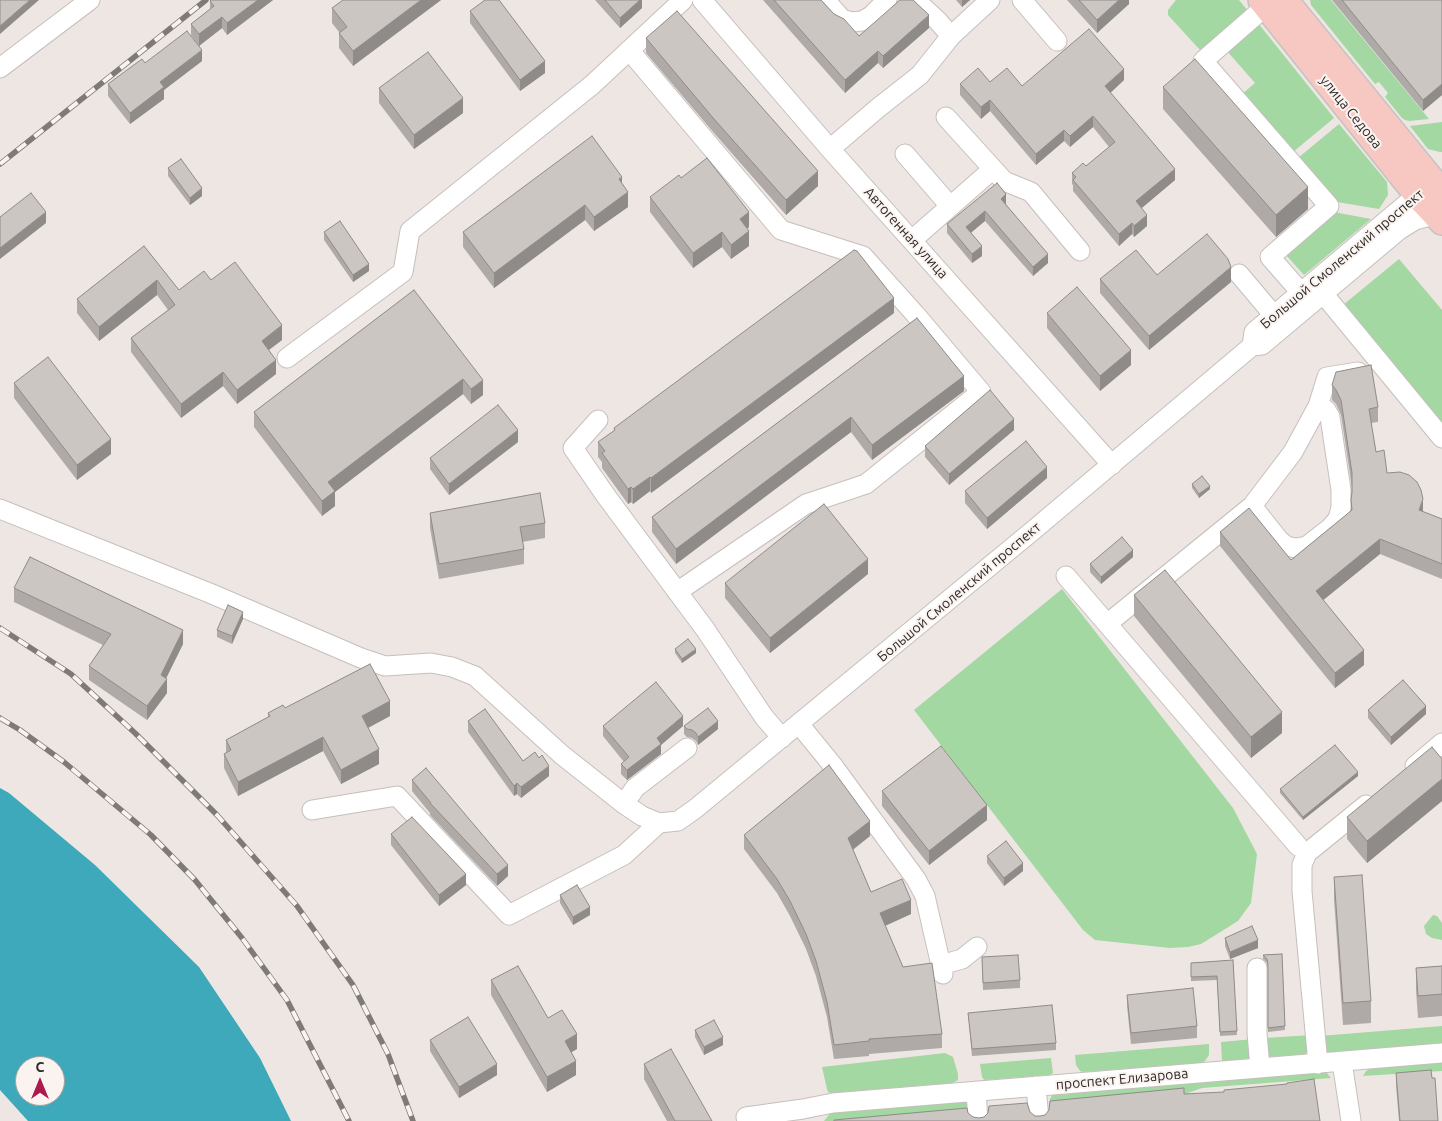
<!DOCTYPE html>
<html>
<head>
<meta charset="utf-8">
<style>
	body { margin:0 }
	#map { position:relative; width:1442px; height:1121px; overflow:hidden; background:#ede6e3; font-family:Ubuntu,sans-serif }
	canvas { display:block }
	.north { position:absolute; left:15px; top:1056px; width:50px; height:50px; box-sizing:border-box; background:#fbf3f0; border:1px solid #a9a3a0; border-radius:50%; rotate:0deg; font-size:14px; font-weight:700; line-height:20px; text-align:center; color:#2d2a29 }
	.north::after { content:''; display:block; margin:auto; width:18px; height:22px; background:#ac194d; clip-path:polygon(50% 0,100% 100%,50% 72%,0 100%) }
</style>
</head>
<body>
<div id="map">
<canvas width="1442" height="1121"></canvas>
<div class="north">С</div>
</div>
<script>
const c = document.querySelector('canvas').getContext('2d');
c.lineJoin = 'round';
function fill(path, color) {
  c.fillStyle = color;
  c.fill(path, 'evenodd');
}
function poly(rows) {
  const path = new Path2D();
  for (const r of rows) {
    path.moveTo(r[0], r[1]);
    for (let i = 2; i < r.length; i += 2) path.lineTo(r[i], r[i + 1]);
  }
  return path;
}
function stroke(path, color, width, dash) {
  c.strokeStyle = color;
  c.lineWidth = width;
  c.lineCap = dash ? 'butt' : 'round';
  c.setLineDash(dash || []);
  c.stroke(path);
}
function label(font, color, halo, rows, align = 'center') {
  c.font = font + ' Ubuntu,sans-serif';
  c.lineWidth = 4;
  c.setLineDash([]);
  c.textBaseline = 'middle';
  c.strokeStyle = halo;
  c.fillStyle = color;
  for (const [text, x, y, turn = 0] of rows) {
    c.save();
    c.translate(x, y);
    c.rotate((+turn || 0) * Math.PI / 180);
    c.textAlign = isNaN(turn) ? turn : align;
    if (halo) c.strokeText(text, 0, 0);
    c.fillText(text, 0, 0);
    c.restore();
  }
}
fill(poly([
	[1176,0,1239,0,1248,11,1200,50,1168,15,1168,10],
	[1310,0,1331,0,1429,119,1409,121,1405,120,1402,118,1385,97,1388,93,1379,82,1375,84,1311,5],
	[1258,23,1334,118,1293,152,1242,94,1255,83,1227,51],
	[1442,122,1442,152,1440,152,1428,149,1410,126],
	[1339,124,1387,182,1388,195,1379,209,1337,202,1298,158],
	[1328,211,1371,219,1304,275,1285,254],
	[1399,259,1442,310,1442,425,1343,305],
	[1062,589,1233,808,1257,854,1251,903,1238,921,1201,944,1188,947,1170,948,1095,940,1083,930,914,710],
	[1433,915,1437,916,1442,923,1442,940,1432,938,1426,934,1424,926],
	[1442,1026,1442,1043,1332,1053,1325,1051,1320,1036],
	[1311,1035,1310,1051,1307,1053,1303,1055,1267,1057,1265,1038],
	[1254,1039,1255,1059,1222,1061,1221,1042],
	[1209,1044,1209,1055,1205,1061,1202,1063,1083,1072,1080,1071,1076,1065,1075,1055],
	[945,1053,953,1057,958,1074,958,1080,953,1083,831,1093,828,1092,827,1089,822,1067],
	[1051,1058,1053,1073,1050,1075,984,1080,982,1077,980,1064],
	[1442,1061,1442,1071,1363,1076,1366,1071,1372,1067],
	[1320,1070,1327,1073,1331,1078,1202,1088,1182,1095,1049,1106,1050,1099,1052,1095,1058,1091],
	[968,1101,972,1114,892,1121,824,1121,831,1112]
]), '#a3d8a2');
fill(poly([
	[0,788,9,793,95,865,199,967,260,1058,291,1121,28,1121,0,1090],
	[25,1066,55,1066,55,1096,25,1096]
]), '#3da9bb');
const minor = poly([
	[702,0,830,149,1112,465],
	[825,0,842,19,852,22,862,21,871,16,887,0],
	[915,0,937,20,951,36],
	[1022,0,1057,41],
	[1266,6,1203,61,1329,206,1270,257,1311,304],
	[629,50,781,230,863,256,915,314,981,392,866,484,806,504,677,592],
	[0,68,90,0],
	[946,117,1004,181,1031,192,1080,251],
	[830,149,878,108,920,75,951,36,990,0],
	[905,154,950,206],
	[912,240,993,169],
	[1239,274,1282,325],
	[1316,285,1442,438],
	[1252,346,1254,332,1417,195,1427,189],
	[287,358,403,272,410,231,592,85,683,0],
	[598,420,573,448,606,496,705,629,764,717,782,738],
	[1252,506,1279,540,1286,546,1296,548,1307,546,1330,528,1338,519,1341,507,1341,490,1330,417,1326,410,1318,406],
	[0,509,212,594,361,658,385,666,431,663,452,667,475,676,562,755,624,804,642,816,659,823,678,821,695,809,1030,533,1252,346,1262,345,1399,230,1415,220,1442,213],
	[1066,576,1298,846],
	[1107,624,1252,506,1293,452,1318,406,1327,377,1358,372],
	[799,724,834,767,916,879,925,896,943,974],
	[1415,766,1442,743],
	[624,804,635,788,687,748],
	[312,810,397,796,509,915,624,855,659,823],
	[941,965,962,959,977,947],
	[1257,968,1257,1033,1260,1068],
	[1342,1062,1351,1121],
	[1318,1064,1302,891,1302,865,1307,853,1366,805],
	[1036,1086,1039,1119],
	[976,1091,978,1121],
	[746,1117,803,1109,833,1103,1442,1053]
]);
const major = poly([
	[1261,0,1417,195,1442,222],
	[1285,0,1442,192]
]);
stroke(minor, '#c6bfbc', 21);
stroke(major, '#c4c3c3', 28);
stroke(minor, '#fff', 19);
stroke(major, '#f7c8c2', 25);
const rail = poly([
	[0,164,206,0],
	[0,628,71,674,135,733,217,815,297,906,353,985,388,1054,413,1121],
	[0,718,20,730,64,762,151,835,195,880,242,938,287,1000,349,1121]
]);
stroke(rail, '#7e7a78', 5.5);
stroke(rail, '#fbf3f0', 4, [11]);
fill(poly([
	[273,0,227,35,222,28,199,46,191,35,191,24,210,9,210,1],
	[441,0,353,66,339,48,339,32,332,23,332,8],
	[595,0,642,0,642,8,620,28],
	[763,0,821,0,834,14,859,36,929,28,883,68,878,63,845,93],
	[956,0,970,0,962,7],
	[1067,0,1129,0,1129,4,1097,33],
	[1332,0,1442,0,1442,95,1423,111],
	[470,11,545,73,520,91,470,23],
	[646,38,818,186,786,215,714,133,646,53],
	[202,61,164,90,164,99,130,124,108,96,108,84,145,63],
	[1124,80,1110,93,1175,180,1141,208,1147,226,1134,237,1132,234,1119,246,1073,191,1073,185,1072,184,1072,173,1086,166,1109,147,1093,127,1070,147,1064,141,1036,165,990,111,981,119,960,95,960,84,1022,86],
	[1163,87,1308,209,1276,237,1163,109],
	[379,88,463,113,414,149,379,103],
	[168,168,202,196,190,205,168,176],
	[681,178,749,227,747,229,749,246,731,259,722,247,693,268,650,212,650,197],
	[622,184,628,207,594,231,585,220,494,288,463,247,463,232],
	[1006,204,1048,263,1033,276,985,221,970,233,982,256,972,263,947,233,947,224],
	[324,232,369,271,353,282,324,240],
	[144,246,179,290,211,280,282,340,269,350,276,374,237,404,223,386,181,418,131,352,131,338,168,310,157,295,99,341,77,313,77,299],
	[1157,275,1231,282,1149,350,1100,293,1100,279],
	[414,290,483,395,471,404,463,394,335,492,335,506,322,516,254,427,254,412],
	[894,313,651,493,650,491,633,504,631,502,628,504,602,468,602,462,598,457,598,442,614,431,614,428],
	[1047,313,1131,365,1100,391,1047,328],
	[917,318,964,391,872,460,851,432,676,564,652,532,652,517],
	[14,383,111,454,77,480,14,398],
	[1332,385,1378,407,1378,422,1371,423,1376,452,1387,473,1423,512,1442,519,1442,579,1380,554,1323,600,1364,665,1335,688,1220,546,1220,532,1291,560,1351,511,1351,500,1352,488,1341,415,1336,404,1332,400],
	[1014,430,949,485,925,457,925,446],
	[518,442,449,495,430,469,430,458],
	[1047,478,987,529,965,503,965,491],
	[1192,484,1210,489,1199,498,1192,488],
	[430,513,545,523,545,538,522,542,524,549,524,564,439,579,430,528],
	[1133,557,1101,584,1090,572,1090,564],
	[868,574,770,653,725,598,725,583],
	[14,588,183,644,166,679,167,693,147,720,89,680,89,666,103,645,14,602],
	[1134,595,1282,733,1251,758,1134,616],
	[243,619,232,644,217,637,217,630],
	[675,649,696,653,682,663,675,653],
	[285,708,390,716,368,728,379,764,341,784,323,751,238,796,224,768,224,754,226,753,226,740,268,717,268,713],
	[1368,710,1426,714,1391,745,1368,718],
	[468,721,523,761,549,776,521,798,517,794,514,796,468,732],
	[603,726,683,726,661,745,661,754,627,780,621,774,621,764,624,762,603,736],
	[684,726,718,729,698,745,696,741,692,738,687,737,684,734],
	[1442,759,1442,801,1367,863,1347,839,1347,817],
	[1358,776,1303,820,1280,793,1280,789],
	[412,780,508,876,497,886,430,815,430,813,412,791],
	[882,791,987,820,929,865,882,806],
	[391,834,466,885,439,906,391,845],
	[744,835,870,836,853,850,871,892,911,914,885,926,903,967,942,1034,942,1048,869,1054,869,1056,834,1059,827,1017,816,976,806,949,790,916,777,893,744,849],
	[987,856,1023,871,1004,886,987,863],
	[1334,877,1371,1001,1371,1023,1343,1025,1334,899],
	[560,895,590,915,573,925,560,903],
	[1225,938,1258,948,1230,959,1225,946],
	[1282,954,1285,1030,1268,1032,1268,968,1267,963,1263,959,1263,955],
	[982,957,1020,980,1020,988,983,990],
	[1233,960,1237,1035,1220,1036,1217,980,1191,981,1191,963],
	[1442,966,1442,1016,1418,1018,1416,990,1416,968],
	[491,980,548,1018,577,1049,571,1052,576,1075,547,1092,491,995],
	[1127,995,1197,1026,1197,1038,1131,1044,1127,1006],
	[968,1013,1056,1043,1056,1050,972,1056],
	[695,1030,723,1045,704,1055,695,1037],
	[430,1040,497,1075,459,1098,430,1051],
	[644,1064,712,1121,667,1121,644,1079],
	[1396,1073,1432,1078,1438,1121,1399,1121,1396,1085]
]), '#afaaa7');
fill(poly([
	[30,0,39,0,0,34,0,26],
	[258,0,273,0,227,35,227,23],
	[421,0,441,0,353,66,353,51],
	[640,0,642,0,642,8,620,28,620,18],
	[962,0,970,0,962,7],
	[1119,0,1129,0,1129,4,1097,33,1097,20],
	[929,15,929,28,883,68,883,56],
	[222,17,222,28,199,46,199,34],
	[202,50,202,61,164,90,164,99,130,124,130,113,160,82],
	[878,51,878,63,845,93,845,80],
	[545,61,545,73,520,91,520,80],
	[1124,69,1124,80,1105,98,1105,86],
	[1442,84,1442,95,1423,111,1423,100],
	[463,98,463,113,414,149,414,135],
	[990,100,990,111,981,119,981,107],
	[1093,116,1093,127,1070,147,1070,136],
	[1064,130,1064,141,1036,165,1036,154],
	[1175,169,1175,180,1136,213,1136,201],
	[818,171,818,186,786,215,786,200],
	[622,177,622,192,619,179],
	[1308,187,1308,209,1276,237,1276,215],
	[202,188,202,196,190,205,190,198],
	[628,192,628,207,594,231,594,217],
	[1006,194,1006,204,1001,208,1001,199],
	[585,205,585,220,494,288,494,273],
	[985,211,985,221,966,237,966,227],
	[46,212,46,223,0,259,0,248],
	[749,212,749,227,740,234,740,219],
	[1147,215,1147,226,1134,237,1134,226],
	[1132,223,1132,234,1119,246,1119,234],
	[749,231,749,246,731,259,731,245],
	[722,232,722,247,693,268,693,253],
	[982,246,982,256,972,263,972,254],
	[1048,254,1048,263,1033,276,1033,267],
	[369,264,369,271,353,282,353,275],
	[1231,267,1231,282,1149,350,1149,336],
	[157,280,157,295,99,341,99,327],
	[894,298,894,313,651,493,651,478],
	[282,325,282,340,262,355,262,341],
	[1131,350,1131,365,1100,391,1100,376],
	[276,360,276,374,237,404,237,390],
	[223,372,223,386,181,418,181,404],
	[964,376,964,391,872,460,872,445],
	[463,379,463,394,335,492,335,506,322,516,322,501,328,482],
	[483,380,483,395,471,404,471,389],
	[851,417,851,432,676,564,676,549],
	[1014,419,1014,430,949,485,949,474],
	[518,430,518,442,449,495,449,484],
	[111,439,111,454,77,480,77,465],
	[1047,467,1047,478,987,529,987,518],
	[650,477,650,491,633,504,633,489],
	[1210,486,1210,489,1199,498,1199,494],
	[631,487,631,502,628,504,628,489],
	[1423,499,1423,514,1419,510],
	[1380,539,1380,554,1316,606,1316,591],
	[1133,550,1133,557,1101,584,1101,577],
	[868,559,868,574,770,653,770,638],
	[243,612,243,619,232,644,232,636],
	[183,630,183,644,164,682,167,679,167,693,147,720,147,706,161,675],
	[696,649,696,653,682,663,682,659],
	[1364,650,1364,665,1335,688,1335,673],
	[390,701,390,716,362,731,362,716],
	[1426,706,1426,714,1391,745,1391,737],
	[1282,712,1282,733,1251,758,1251,737],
	[683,716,683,726,661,745,661,754,627,780,627,770,657,738],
	[718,721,718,729,698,745,698,737],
	[323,737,323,751,238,796,238,782],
	[379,749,379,764,341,784,341,770],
	[549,766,549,776,521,798,521,787],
	[1358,772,1358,776,1303,820,1303,817],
	[1442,779,1442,801,1367,863,1367,841],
	[517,783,517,794,514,796,514,786],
	[987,805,987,820,929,865,929,851],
	[870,821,870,836,848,853,848,838],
	[1023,863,1023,871,1004,886,1004,878],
	[508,865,508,876,497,886,497,874],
	[466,874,466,885,439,906,439,895],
	[911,900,911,914,880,928,880,913],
	[590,907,590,915,573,925,573,917],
	[1258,940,1258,948,1230,959,1230,952],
	[577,1034,577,1049,565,1056,565,1041],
	[723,1037,723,1045,704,1055,704,1047],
	[576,1061,576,1075,547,1092,547,1077],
	[497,1064,497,1075,459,1098,459,1087]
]), '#8f8b88');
const building = poly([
	[0,0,30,0,0,26,0,0],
	[211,0,258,0,227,23,222,17,199,34,191,24,214,6,210,1,211,0],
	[343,0,421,0,353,51,339,33,347,27,332,8,343,0],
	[485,0,499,0,545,61,520,80,470,11,485,0],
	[605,0,640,0,620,18,605,0],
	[774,0,821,0,834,14,844,19,859,36,900,0,913,0,929,15,883,56,878,51,845,80,774,0],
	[1079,0,1119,0,1097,20,1079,0],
	[1342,0,1442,0,1442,84,1423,100,1342,0],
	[677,11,818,171,786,200,714,119,646,38,677,11],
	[1089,29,1124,69,1105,86,1175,169,1136,201,1147,215,1134,226,1132,223,1119,234,1073,180,1076,177,1072,173,1083,163,1086,166,1115,142,1093,116,1070,136,1064,130,1036,154,990,100,981,107,960,84,978,68,990,82,1007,68,1022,86,1089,29],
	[187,31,202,50,160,82,164,87,130,113,108,84,142,59,145,63,187,31],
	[428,52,463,98,414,135,379,88,428,52],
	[1195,59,1308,187,1276,215,1163,87,1195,59],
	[592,136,622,177,619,179,628,192,594,217,585,205,494,273,463,232,592,136],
	[707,158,749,212,740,219,749,231,731,245,722,232,693,253,650,197,679,175,681,178,707,158],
	[181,159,202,188,190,198,168,168,181,159],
	[997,183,1006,194,1001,199,1048,254,1033,267,985,211,966,227,982,246,972,254,947,224,997,183],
	[31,193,46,212,0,248,0,217,31,193],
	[340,221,369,264,353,275,324,232,340,221],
	[1207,234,1228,259,1231,267,1149,336,1100,279,1136,250,1157,275,1207,234],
	[144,246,179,290,204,271,211,280,235,262,282,325,262,341,276,360,237,390,223,372,181,404,131,338,175,305,157,280,99,327,77,299,144,246],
	[854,250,857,251,894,298,651,478,650,477,633,489,631,487,628,489,602,453,605,451,598,442,615,430,614,428,854,250],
	[1077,287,1131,350,1100,376,1047,313,1077,287],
	[414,290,483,380,471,389,463,379,328,482,335,491,322,501,254,412,414,290],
	[917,318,964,376,872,445,851,417,676,549,652,517,917,318],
	[48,357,111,439,77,465,14,383,48,357],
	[1371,365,1378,407,1369,409,1376,452,1384,450,1387,473,1400,472,1409,475,1417,482,1421,490,1423,499,1419,510,1442,519,1442,564,1380,539,1316,591,1364,650,1335,673,1220,532,1249,508,1291,560,1352,510,1351,500,1352,492,1352,473,1341,400,1336,390,1332,385,1336,372,1371,365],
	[990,390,1014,419,949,474,925,446,990,390],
	[498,405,518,430,449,484,430,458,498,405],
	[1026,441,1047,467,987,518,965,491,1026,441],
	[1202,476,1210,486,1199,494,1192,484,1202,476],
	[540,493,545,523,520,527,524,549,439,564,430,513,540,493],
	[824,504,868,559,770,638,725,583,824,504],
	[1122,537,1133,550,1101,577,1090,564,1122,537],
	[30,557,183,630,161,675,167,679,147,706,89,666,111,634,14,588,30,557],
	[1165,570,1282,712,1251,737,1134,595,1165,570],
	[228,605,243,612,232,636,217,630,228,605],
	[688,639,696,649,682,659,675,649,688,639],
	[370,664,390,701,362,716,379,749,341,770,323,737,238,782,224,754,231,750,226,740,270,716,268,713,283,705,285,708,370,664],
	[1403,680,1426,706,1391,737,1368,710,1403,680],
	[656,682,683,716,657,738,661,744,627,770,621,764,629,757,603,726,656,682],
	[708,708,718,721,698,737,696,733,692,730,687,729,684,726,708,708],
	[485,709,523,761,535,752,539,758,542,755,549,766,521,787,517,783,514,786,468,721,485,709],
	[1335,745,1358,772,1303,817,1280,789,1335,745],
	[941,746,987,805,929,851,882,791,941,746],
	[1432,747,1442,759,1442,779,1367,841,1347,817,1432,747],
	[829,765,870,821,848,838,871,892,902,879,911,900,880,913,903,967,932,963,942,1034,869,1039,869,1041,834,1045,827,1002,816,961,806,934,790,901,777,879,744,835,829,765],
	[426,768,508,865,497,874,430,803,431,803,412,780,426,768],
	[412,817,466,874,439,895,391,834,412,817],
	[1006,841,1023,863,1004,878,987,856,1006,841],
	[1362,875,1371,1001,1343,1003,1334,877,1362,875],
	[577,885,590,907,573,917,560,895,577,885],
	[1252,926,1258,940,1230,952,1225,938,1252,926],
	[1282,954,1285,1026,1268,1028,1268,964,1267,959,1263,955,1282,954],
	[1018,955,1020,980,983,983,982,957,1018,955],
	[1233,960,1237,1031,1220,1032,1217,976,1191,977,1191,963,1233,960],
	[518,966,548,1018,562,1010,577,1034,565,1041,576,1061,547,1077,491,980,518,966],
	[1442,966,1442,994,1418,996,1416,968,1442,966],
	[1193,988,1197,1026,1131,1033,1127,995,1193,988],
	[1052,1005,1056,1043,972,1049,968,1013,1052,1005],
	[468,1017,497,1064,459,1087,430,1040,468,1017],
	[714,1020,723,1037,704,1047,695,1030,714,1020],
	[671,1049,712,1121,675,1121,644,1064,671,1049],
	[1431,1070,1432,1078,1435,1078,1438,1121,1400,1121,1396,1073,1431,1070],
	[1314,1079,1320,1121,834,1121,834,1120,967,1108,968,1113,973,1117,979,1118,984,1117,988,1113,989,1106,1027,1103,1030,1112,1035,1116,1040,1116,1045,1115,1049,1110,1050,1101,1184,1088,1184,1094,1224,1092,1224,1090,1287,1084,1287,1083,1314,1079]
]);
fill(building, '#ccc6c2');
stroke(building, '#8f8b88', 1);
label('14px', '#2d2a29', '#fbf3f0', [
	["улица Седова",1351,112,51],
	["Автогенная улица",906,233,48],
	["Большой Смоленский проспект",1342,259,-40],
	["Большой Смоленский проспект",959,592,-40],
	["проспект Елизарова",1122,1079,-5]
]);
</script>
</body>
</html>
